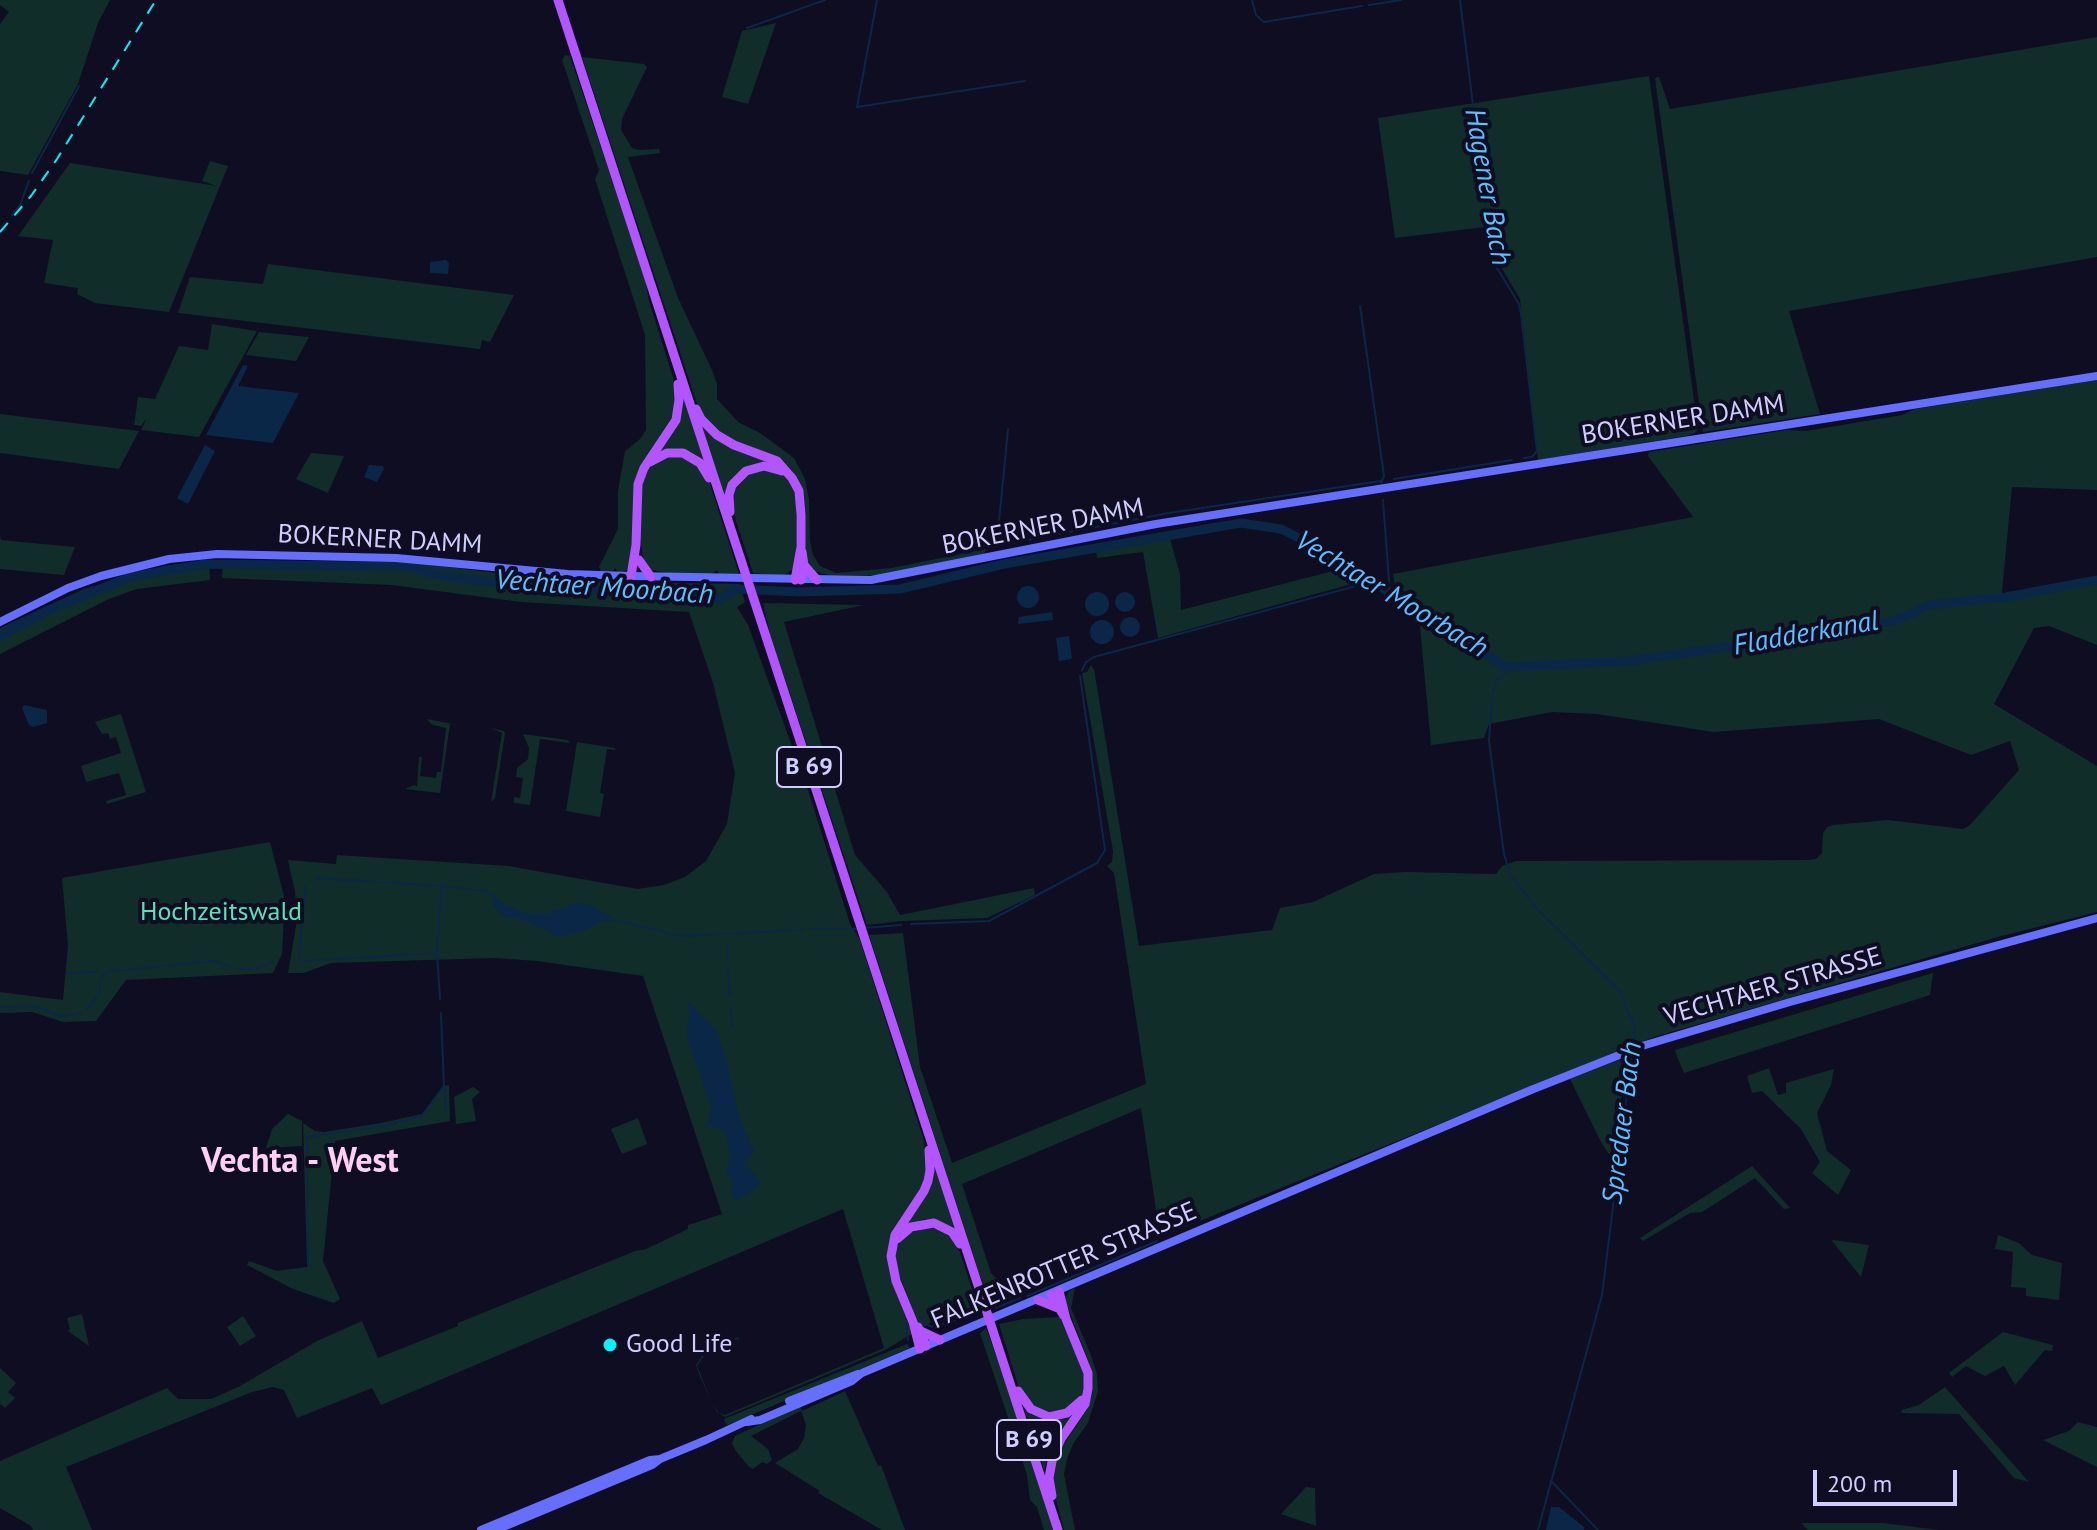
<!DOCTYPE html>
<html>
<head>
<meta charset="utf-8">
<style>
	body { margin:0 }
	#map { position:relative; width:2097px; height:1530px; overflow:hidden; background:#0f0d22; font-family:"PT Sans",sans-serif }
	canvas { display:block }
	.scale { position:absolute; left:1813px; top:1470px; width:144px; height:36px; box-sizing:border-box; border:4px solid #d0ceff; border-top:0; padding-left:10px; font-size:24px; line-height:28px; white-space:nowrap; color:#d0ceff; -webkit-text-stroke:6px #0f0d22; paint-order:stroke }
</style>
</head>
<body>
<div id="map">
<canvas width="2097" height="1530"></canvas>
<div class="scale">200 m</div>
</div>
<script>
const c = document.querySelector('canvas').getContext('2d');
c.lineJoin = 'round';
function fill(path, color) {
  c.fillStyle = color;
  c.fill(path, 'evenodd');
}
function poly(rows) {
  const path = new Path2D();
  for (const r of rows) {
    if (r.length === 3) {
      path.moveTo(r[0] + r[2], r[1]);
      path.arc(r[0], r[1], r[2], 0, 2 * Math.PI);
      continue;
    }
    path.moveTo(r[0], r[1]);
    for (let i = 2; i < r.length; i += 2) path.lineTo(r[i], r[i + 1]);
  }
  return path;
}
function stroke(path, color, width, dash) {
  c.strokeStyle = color;
  c.lineWidth = width;
  c.lineCap = dash ? 'butt' : 'round';
  c.setLineDash(dash || []);
  c.stroke(path);
}
function label(font, color, halo, rows, align = 'center') {
  c.font = font + ' "PT Sans",sans-serif';
  c.lineWidth = 8;
  c.setLineDash([]);
  c.textBaseline = 'middle';
  c.strokeStyle = halo;
  c.fillStyle = color;
  for (const [text, x, y, turn = 0] of rows) {
    c.save();
    c.translate(x, y);
    c.rotate((+turn || 0) * Math.PI / 180);
    c.textAlign = isNaN(turn) ? turn : align;
    if (halo) c.strokeText(text, 0, 0);
    c.fillText(text, 0, 0);
    c.restore();
  }
}
fill(poly([
	[0,0,110,0,98,23,78,84,28,175,0,171,0,24,9,12,0,5],
	[776,23,748,104,722,97,742,31],
	[2097,37,2097,257,1789,311,1820,414,1703,432,1655,78,1659,77,1670,109],
	[565,55,570,56,645,278,649,301,676,387,676,404,671,424,643,463,629,567,626,571,619,573,615,568,612,572,601,572,599,567,618,529,618,491,625,451,640,439,646,430,645,335,595,179,599,170,562,60],
	[582,57,644,64,647,67,622,119,621,130,632,148,639,150,659,149,660,153,628,157,678,298,712,370,717,384,717,399,738,422,760,433,794,458,805,479,809,499,810,542,813,555,820,566,836,573,891,568,986,549,984,554,885,575,833,576,812,571,807,563,804,543,804,500,798,480,791,469,782,460,726,439,700,413],
	[1649,76,1698,429,1695,433,1686,436,1538,460,1520,299,1501,267,1493,226,1395,238,1378,118],
	[210,161,228,166,169,312,95,303,77,294,78,288,44,283,53,240,18,236,70,163,217,186,202,181],
	[268,264,514,295,490,342,482,340,480,349,178,313,190,277,263,284],
	[212,324,257,331,199,437,141,430,147,418,141,426,134,425,138,397,155,399,179,346,208,350],
	[259,332,309,337,296,361,246,355],
	[2097,380,2097,490,2012,487,2001,602,2097,583,2097,645,2049,626,2034,628,1994,704,2097,766,2097,912,1998,937,1654,1037,1160,1237,1141,1108,962,1184,991,1273,996,1278,1015,1285,1020,1293,993,1306,980,1276,869,935,903,933,920,1067,952,1163,1146,1084,1114,873,1107,866,1112,862,1113,851,1082,673,1087,672,1091,665,1094,669,1139,946,1272,930,1280,908,1313,902,1374,874,1406,872,1496,874,1502,866,1516,861,1808,860,1816,859,1822,853,1823,833,1827,827,1833,825,1888,820,1963,829,1970,825,2019,770,2010,741,1971,755,1879,719,1714,732,1597,714,1552,712,1489,724,1484,738,1431,745,1420,627,1423,603,1395,586,1393,574,1693,517,1648,456,1649,452,1786,430,1806,431,1902,415,1915,409],
	[682,393,706,464,694,455,657,453,675,428],
	[0,414,139,431,119,469,0,453],
	[700,425,780,466,741,471,726,502],
	[311,453,344,456,328,493,296,479],
	[666,457,683,457,695,463,709,481,739,574,719,574,717,570,710,575,673,574,651,570,644,563,640,537,642,485,648,469],
	[761,469,780,474,787,478,796,496,796,551,794,569,782,576,753,573,732,509,735,487,744,476],
	[0,536,1,540,75,547,64,575,0,569],
	[1170,539,1180,574,1181,610,1341,569,1362,581,1158,638,1143,552,1097,558,1096,552],
	[209,560,210,580,137,589,109,599,0,654,0,628,84,589,164,566],
	[223,560,406,562,539,578,604,582,740,584,745,602,737,607,748,625,810,796,850,924,860,940,924,1141,927,1165,921,1191,887,1253,890,1275,912,1334,885,1350,725,1417,717,1412,714,1407,699,1374,696,1365,704,1353,738,1337,739,1341,736,1339,706,1353,697,1366,713,1405,719,1413,725,1415,884,1348,843,1209,381,1405,372,1388,297,1418,284,1390,273,1387,252,1392,66,1467,92,1530,33,1530,31,1526,0,1508,0,1461,167,1388,178,1399,211,1399,240,1386,317,1341,362,1321,378,1358,458,1326,458,1323,635,1251,646,1249,688,1229,688,1225,722,1214,643,976,537,961,495,958,331,963,304,973,288,973,297,920,295,892,288,860,336,864,337,855,508,866,638,889,664,885,685,877,706,861,727,824,735,773,713,683,689,612,521,602,392,585,222,578],
	[763,603,864,605,784,622,855,855,887,892,900,915,1034,888,1035,895,987,918,902,921,867,925,770,634],
	[121,714,146,792,107,804,106,801,126,795,119,773,86,782,81,766,121,753,116,737,110,739,108,733,102,734,95,722],
	[427,719,463,726,450,724,440,793,405,789,414,785,417,787,419,757,422,757,420,776,436,778,437,772,441,772,446,728,431,724],
	[491,728,504,731,505,733,495,798,491,802,502,733],
	[523,734,568,740,570,743,540,739,530,805,514,803,514,797,520,798,523,778,516,777,517,768,528,759,529,748],
	[577,742,615,748,616,750,607,749,600,793,604,794,600,817,566,811],
	[270,842,284,896,284,915,282,954,273,973,126,980,96,1021,63,1022,32,1012,0,1013,0,992,63,1000,68,946,62,878],
	[1933,973,1930,995,1684,1073,1676,1054,1675,1050],
	[1619,1060,1626,1066,1613,1161,1600,1140,1570,1079],
	[1769,1068,1778,1095,1786,1093,1786,1083,1834,1069,1831,1085,1817,1113,1827,1151,1851,1170,1838,1195,1812,1173,1820,1162,1801,1129,1762,1091,1752,1093,1747,1076],
	[449,1085,450,1121,335,1141,323,1261,340,1299,334,1303,293,1289,247,1265,249,1261,277,1271,307,1267,303,1123,315,1131,324,1132,381,1123,422,1114,443,1086],
	[473,1087,480,1092,472,1099,476,1121,456,1124,454,1097],
	[288,1114,302,1121,302,1146,266,1148,272,1129],
	[638,1118,647,1144,622,1154,611,1129],
	[933,1159,955,1231,936,1221,925,1219,911,1223,899,1232,921,1203],
	[1752,1166,1790,1208,1784,1209,1755,1178,1702,1212,1690,1213,1643,1241,1640,1238],
	[921,1228,938,1229,950,1236,960,1252,979,1311,930,1323,922,1328,918,1323,895,1264,896,1248,905,1236],
	[1998,1235,2019,1243,2032,1255,2062,1263,2059,1300,2026,1296,2026,1288,2011,1287,2013,1252,1995,1249],
	[1833,1240,1869,1245,1861,1277,1832,1241],
	[1075,1288,1071,1308,1090,1353,1097,1374,1098,1391,1088,1423,1073,1444,1067,1459,1064,1474,1075,1530,1064,1530,1053,1489,1054,1472,1058,1453,1087,1410,1093,1392,1090,1365,1065,1300,1068,1292],
	[82,1314,89,1346,68,1331,70,1329,67,1318],
	[243,1316,256,1336,240,1346,227,1327],
	[1060,1317,1083,1366,1085,1376,1083,1394,1079,1400,1058,1414,1040,1412,1019,1388,999,1324,1023,1319],
	[986,1328,1011,1395,1054,1530,1044,1530,1037,1507,1030,1500,1027,1475,980,1333],
	[2003,1332,2053,1345,2052,1351,2045,1350,2015,1385,2004,1366,1985,1376,1966,1366,1952,1377,1949,1373],
	[907,1344,910,1348,727,1425,724,1419],
	[0,1368,16,1383,8,1392,15,1398,5,1408,0,1404],
	[1945,1387,2029,1482,2014,1478,1959,1414,1901,1413,1902,1410,1919,1405],
	[845,1391,878,1466,881,1465,905,1530,882,1530,818,1493,820,1491,775,1463,798,1449,804,1438,806,1425,801,1411,751,1436,768,1449,772,1460,767,1464,762,1462,753,1469,749,1467,735,1450,732,1443,735,1436,800,1406,802,1411],
	[1024,1408,1032,1415,1050,1421,1066,1419,1077,1412,1053,1446,1044,1470],
	[2078,1422,2097,1427,2097,1467,2043,1440,2069,1431],
	[1306,1487,1315,1488,1316,1526,1281,1514],
	[1801,1523,1883,1523,1939,1530,1808,1530]
]), '#102d29');
fill(poly([
	[446,260,449,263,448,274,430,273,430,262],
	[243,365,248,366,238,386,299,393,273,443,206,435],
	[205,445,215,451,188,504,177,498],
	[369,465,383,466,384,469,377,482,364,477],
	[1028,597,11],
	[1097,604,12],
	[1125,602,10],
	[1052,612,1053,620,1018,624,1019,617],
	[1130,627,10],
	[1102,632,12],
	[1069,636,1072,659,1059,661,1056,638],
	[24,705,47,710,47,723,33,727,29,725,22,708],
	[493,895,505,905,526,913,545,914,577,903,589,904,618,921,602,921,587,930,559,937,524,920,503,916,494,906],
	[687,1000,716,1030,725,1055,741,1122,754,1151,745,1163,761,1182,755,1190,736,1201,732,1195,731,1178,726,1172,730,1157,726,1135,719,1128,707,1125,711,1106,688,1040,687,1028,690,1013],
	[1551,1507,1559,1507,1584,1527,1584,1530,1546,1530]
]), '#0b2748');
stroke(poly([
	[877,0,857,107,1025,81],
	[1252,0,1256,15,1264,22,1362,6],
	[1460,0,1486,211,1497,268,1519,304,1521,314,1537,451,1532,457,1524,458],
	[1369,5,1401,0],
	[747,28,825,0],
	[32,173,79,86],
	[12,215,20,205,29,181],
	[1360,306,1384,476,1381,483],
	[1008,429,998,532,1000,536,1012,543,1169,513,1381,481],
	[1394,479,1512,460],
	[1383,500,1390,594],
	[1511,667,1496,681,1492,696,1489,741,1504,854,1510,874,1537,909,1620,991,1635,1029,1633,1047],
	[1082,670,1086,662,1094,657,1356,586],
	[317,878,441,886,484,891,493,895],
	[441,898,441,887],
	[618,921,680,936,803,930],
	[911,924,989,921,1097,863,1105,850,1080,676],
	[864,928,901,925],
	[811,929,858,929],
	[727,944,727,959],
	[299,959,306,883],
	[304,961,437,953],
	[728,966,730,996],
	[240,969,253,969,273,962],
	[67,973,96,972],
	[440,999,437,953,440,902],
	[0,1007,34,1006,61,1017,81,1013],
	[730,1008,732,1028],
	[87,1009,100,993,100,980,106,972,212,961,230,966],
	[445,1088,446,1111],
	[308,1267,307,1137,388,1125,422,1116,444,1086,441,1013],
	[1027,1296,1157,1241],
	[995,1308,1020,1298],
	[919,1318,922,1317,925,1324,933,1327,982,1312],
	[906,1323,908,1340],
	[1552,1482,1598,1530],
	[1538,1530,1602,1295,1632,1054]
]), '#0b2748', 2);
stroke(poly([
	[0,636,44,612,130,577,205,564,407,567,448,577,501,583,670,596,696,593,720,600,735,589,800,592,900,589,1004,564,1241,523,1281,529,1323,550,1504,666,1511,667,1630,661,1875,625,1905,617,1929,605,2006,597,2097,580]
]), '#0b2748', 9);
stroke(poly([
	[0,622,68,588,101,576,169,559,217,554,396,558,568,574,631,576,871,580,1156,524,2097,376],
	[789,1401,858,1374],
	[747,1422,760,1420,852,1381,862,1373,1531,1090,1642,1046,1790,1002,2097,918],
	[481,1530,650,1460,660,1459,706,1440,751,1419],
	[496,1530,652,1465,660,1459]
]), '#656eff', 8);
stroke(poly([
	[558,0,1058,1530],
	[696,409,701,419,717,435,734,445,777,461,792,478,799,491,801,515,801,547,795,580],
	[650,462,667,453,683,453,700,463,709,478],
	[730,512,729,495,732,485,746,471,764,466,782,471],
	[639,560,651,577],
	[804,565,817,580],
	[631,576,636,545,638,484,644,468,676,420,679,400,678,384],
	[801,580,804,565,802,552],
	[897,1239,911,1227,934,1223,952,1232,960,1244],
	[1051,1295,1064,1316],
	[1038,1300,1058,1308],
	[918,1327,926,1346],
	[921,1331,940,1340],
	[920,1349,913,1322,896,1281,891,1256,895,1235,924,1191,928,1181,930,1170,929,1150],
	[1018,1391,1031,1409,1049,1417,1067,1413,1082,1400],
	[1052,1496,1049,1478,1053,1456,1061,1439,1085,1404,1088,1389,1088,1373,1066,1319,1059,1291]
]), '#b255ff', 9);
stroke(poly([
	[0,232,31,196,57,159,156,0]
]), '#00f4f9', 2, [12, 10]);
for (const [x, y, r, color] of [
	[610,1345,8,"#00f4f9"]
]) {
  const dot = new Path2D();
  dot.arc(x, y, r, 0, 2 * Math.PI);
  c.fillStyle = color;
  c.fill(dot);
  stroke(dot, '#0f0d22', 3);
}
for (const [x, y, w] of [
	[809,767,64],
	[1029,1440,64]
]) {
  const box = new Path2D();
  box.roundRect(x - w / 2, y - 20, w, 40, 6);
  c.fillStyle = '#0f0d22';
  c.fill(box);
  stroke(box, '#d0ceff', 2);
}
label('bold 24px', '#d0ceff', null, [
	["B 69",809,767],
	["B 69",1029,1440]
]);
label('26px', '#d0ceff', '#0f0d22', [
	["BOKERNER DAMM",1683,420,-9],
	["BOKERNER DAMM",1043,527,-11],
	["BOKERNER DAMM",380,540,3],
	["VECHTAER STRASSE",1773,987,-16],
	["FALKENROTTER STRASSE",1064,1266,-23]
]);
label('26px', '#57e3b5', '#0f0d22', [
	["Hochzeitswald",221,913]
]);
label('26px', '#d0ceff', '#0f0d22', [
	["Good Life",626,1345]
], 'left');
label('italic 28px', '#5cc0ff', '#0f0d22', [
	["Hagener Bach",1487,187,80],
	["Vechtaer Moorbach",604,588,4],
	["Vechtaer Moorbach",1391,595,31],
	["Fladderkanal",1806,634,-10],
	["Spredaer Bach",1623,1123,-83]
]);
label('bold 34px', '#ffd0f2', '#0f0d22', [
	["Vechta - West",300,1162]
]);
</script>
</body>
</html>
